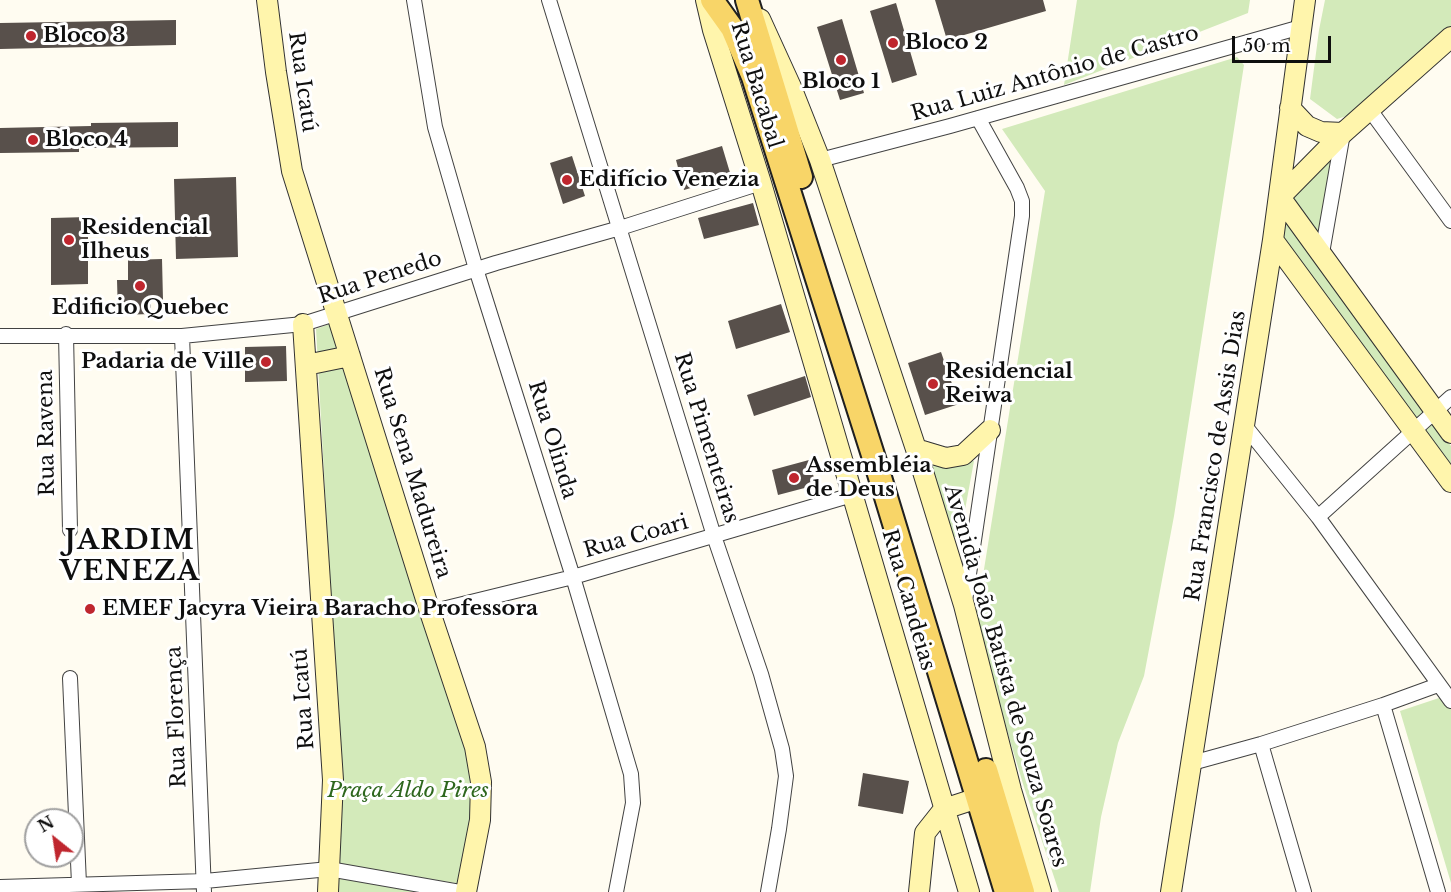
<!DOCTYPE html>
<html>
<head>
<meta charset="utf-8">
<style>
	body { margin:0 }
	#map { position:relative; width:1451px; height:892px; overflow:hidden; background:#fffcf1; font-family:"Libre Baskerville",serif }
	canvas { display:block }
	.north { position:absolute; left:24px; top:808px; width:60px; height:60px; box-sizing:border-box; background:#fff; border:2px solid #9f9f9f; border-radius:50%; rotate:330deg; font-size:16px; font-weight:700; line-height:24px; text-align:center; color:#0f0f0f }
	.north::after { content:''; display:block; margin:auto; width:21px; height:27px; background:#bf262e; clip-path:polygon(50% 0,100% 100%,50% 72%,0 100%) }
	.scale { position:absolute; left:1232px; top:36px; width:99px; height:27px; box-sizing:border-box; border:3px solid #0f0f0f; border-top:0; padding-left:8px; font-size:18px; line-height:21px; white-space:nowrap; color:#0f0f0f; -webkit-text-stroke:4px #fff; paint-order:stroke }
</style>
</head>
<body>
<div id="map">
<canvas width="1451" height="892"></canvas>
<div class="north">N</div>
<div class="scale">50 m</div>
</div>
<script>
const c = document.querySelector('canvas').getContext('2d');
c.lineJoin = 'round';
function fill(path, color) {
  c.fillStyle = color;
  c.fill(path, 'evenodd');
}
function poly(rows) {
  const path = new Path2D();
  for (const r of rows) {
    path.moveTo(r[0], r[1]);
    for (let i = 2; i < r.length; i += 2) path.lineTo(r[i], r[i + 1]);
  }
  return path;
}
function stroke(path, color, width, dash) {
  c.strokeStyle = color;
  c.lineWidth = width;
  c.lineCap = dash ? 'butt' : 'round';
  c.setLineDash(dash || []);
  c.stroke(path);
}
function label(font, color, halo, rows, align = 'center') {
  c.font = font + ' "Libre Baskerville",serif';
  c.lineWidth = 6;
  c.setLineDash([]);
  c.textBaseline = 'middle';
  c.strokeStyle = halo;
  c.fillStyle = color;
  for (const [text, x, y, turn = 0] of rows) {
    c.save();
    c.translate(x, y);
    c.rotate((+turn || 0) * Math.PI / 180);
    c.textAlign = isNaN(turn) ? turn : align;
    if (halo) c.strokeText(text, 0, 0);
    c.fillText(text, 0, 0);
    c.restore();
  }
}
fill(poly([
	[1077,0,1250,0,1248,13,1064,85],
	[1325,0,1451,0,1451,28,1350,115,1337,119,1310,99,1319,30],
	[1237,57,1244,65,1174,516,1144,676,1118,743,1101,817,1090,892,1059,892,1024,787,975,625,1045,191,1002,129],
	[1339,144,1319,234,1292,198],
	[1286,213,1451,446,1451,468,1282,238],
	[335,322,476,784,462,884,337,864,341,780,316,329],
	[974,461,960,537,955,537,950,533,930,463],
	[1448,695,1451,700,1451,883,1400,711],
	[336,877,426,892,335,892]
]), '#d3eaba');
fill(poly([
	[935,0,1043,0,1046,11,947,40],
	[896,3,917,75,892,83,870,11],
	[842,19,864,93,840,100,817,27],
	[176,20,176,45,0,49,0,23],
	[178,122,178,147,79,148,79,152,0,153,0,128,91,126,91,123],
	[722,146,731,176,684,190,676,160],
	[572,156,585,196,563,204,550,163],
	[236,177,238,257,176,259,174,179],
	[753,203,759,225,704,239,698,218],
	[88,217,88,284,51,285,51,218],
	[162,259,163,300,151,300,151,314,118,315,117,280,128,280,128,260],
	[781,304,790,332,736,349,728,321],
	[286,346,287,381,245,382,245,347],
	[941,352,959,404,925,415,908,363],
	[805,376,811,397,754,416,747,395],
	[809,460,816,485,778,495,772,470],
	[863,773,909,781,903,814,858,806]
]), '#58504b');
const street = poly([
	[414,0,435,127,476,269,573,577,631,774,633,803,616,892],
	[549,0,714,536,761,674,782,749,786,776,779,829,768,892],
	[1370,110,1451,221],
	[820,160,950,126,1301,27],
	[1322,253,1343,133],
	[66,334,70,530],
	[0,336,182,336,303,324,496,263,620,228,761,183],
	[182,336,204,892],
	[1245,426,1318,517,1451,701],
	[1318,517,1451,397],
	[965,601,1022,216,1022,201,1017,188,978,118],
	[430,612,573,577,852,495],
	[70,678,79,884],
	[1383,705,1438,892],
	[1261,744,1304,892],
	[1192,763,1261,744,1383,705,1438,685],
	[0,887,205,881,329,869,460,892]
]);
const secondary = poly([
	[267,0,276,72,292,171,430,612,475,747,481,782,480,820,466,892],
	[706,0,713,30,761,183,969,892],
	[760,19,791,87,820,160,916,449,964,605,1011,790,1041,892],
	[1290,108,1307,126,1321,132,1343,133],
	[1280,197,1451,433],
	[1280,197,1343,133,1451,37],
	[1273,240,1451,482],
	[303,324,333,780,328,892],
	[306,365,350,356],
	[916,449,946,458,963,455,990,430],
	[919,892,925,833,944,809,990,794],
	[1171,892,1273,240,1305,0]
]);
const primary = poly([
	[712,0,732,28,753,77,879,474,1006,892],
	[747,0,801,177],
	[986,770,1023,892]
]);
stroke(street, '#424242', 16);
stroke(secondary, '#313131', 22);
stroke(primary, '#202020', 26);
stroke(street, '#fff', 14);
stroke(secondary, '#fff5ac', 20);
stroke(primary, '#f8d568', 22);
for (const [x, y, r, color] of [
	[31,36,6,"#bf262e"],
	[893,43,6,"#bf262e"],
	[841,60,6,"#bf262e"],
	[33,140,6,"#bf262e"],
	[567,180,6,"#bf262e"],
	[69,240,6,"#bf262e"],
	[140,286,6,"#bf262e"],
	[266,362,6,"#bf262e"],
	[933,384,6,"#bf262e"],
	[794,478,6,"#bf262e"],
	[90,609,6,"#bf262e"]
]) {
  const dot = new Path2D();
  dot.arc(x, y, r, 0, 2 * Math.PI);
  c.fillStyle = color;
  c.fill(dot);
  stroke(dot, '#fff', 2);
}
label('bold 21px', '#0f0f0f', '#fff', [
	["Bloco 3",43,36],
	["Bloco 2",905,43],
	["Bloco 1",841,82,"center"],
	["Bloco 4",45,140],
	["Edifício Venezia",579,180],
	["Residencial",81,228],
	["Ilheus",81,252],
	["Edificio Quebec",140,308,"center"],
	["Padaria de Ville",254,362,"right"],
	["Residencial",945,372],
	["Reiwa",945,396],
	["Assembléia",806,466],
	["de Deus",806,490],
	["EMEF Jacyra Vieira Baracho Professora",102,609]
], 'left');
label('21px', '#0f0f0f', '#fff', [
	["Rua Luiz Antônio de Castro",1055,74,-16],
	["Rua Icatú",302,82,82],
	["Rua Bacabal",756,85,73],
	["Rua Penedo",380,278,-18],
	["Rua Ravena",47,433,-91],
	["Rua Pimenteiras",706,438,73],
	["Rua Olinda",552,440,73],
	["Rua Francisco de Assis Dias",1216,456,-81],
	["Rua Sena Madureira",412,473,73],
	["Rua Coari",636,537,-16],
	["Rua Candeias",908,600,74],
	["Avenida João Batista de Souza Soares",1005,676,74],
	["Rua Icatú",304,699,-94],
	["Rua Florença",177,717,-92]
]);
label('italic 21px', '#2e671e', '#fff', [
	["Praça Aldo Pires",408,791]
]);
c.letterSpacing = '1.5px';
label('bold 27px', '#0f0f0f', '#fff', [
	["JARDIM",130,541],
	["VENEZA",130,572]
]);
c.letterSpacing = '0px';
</script>
</body>
</html>
